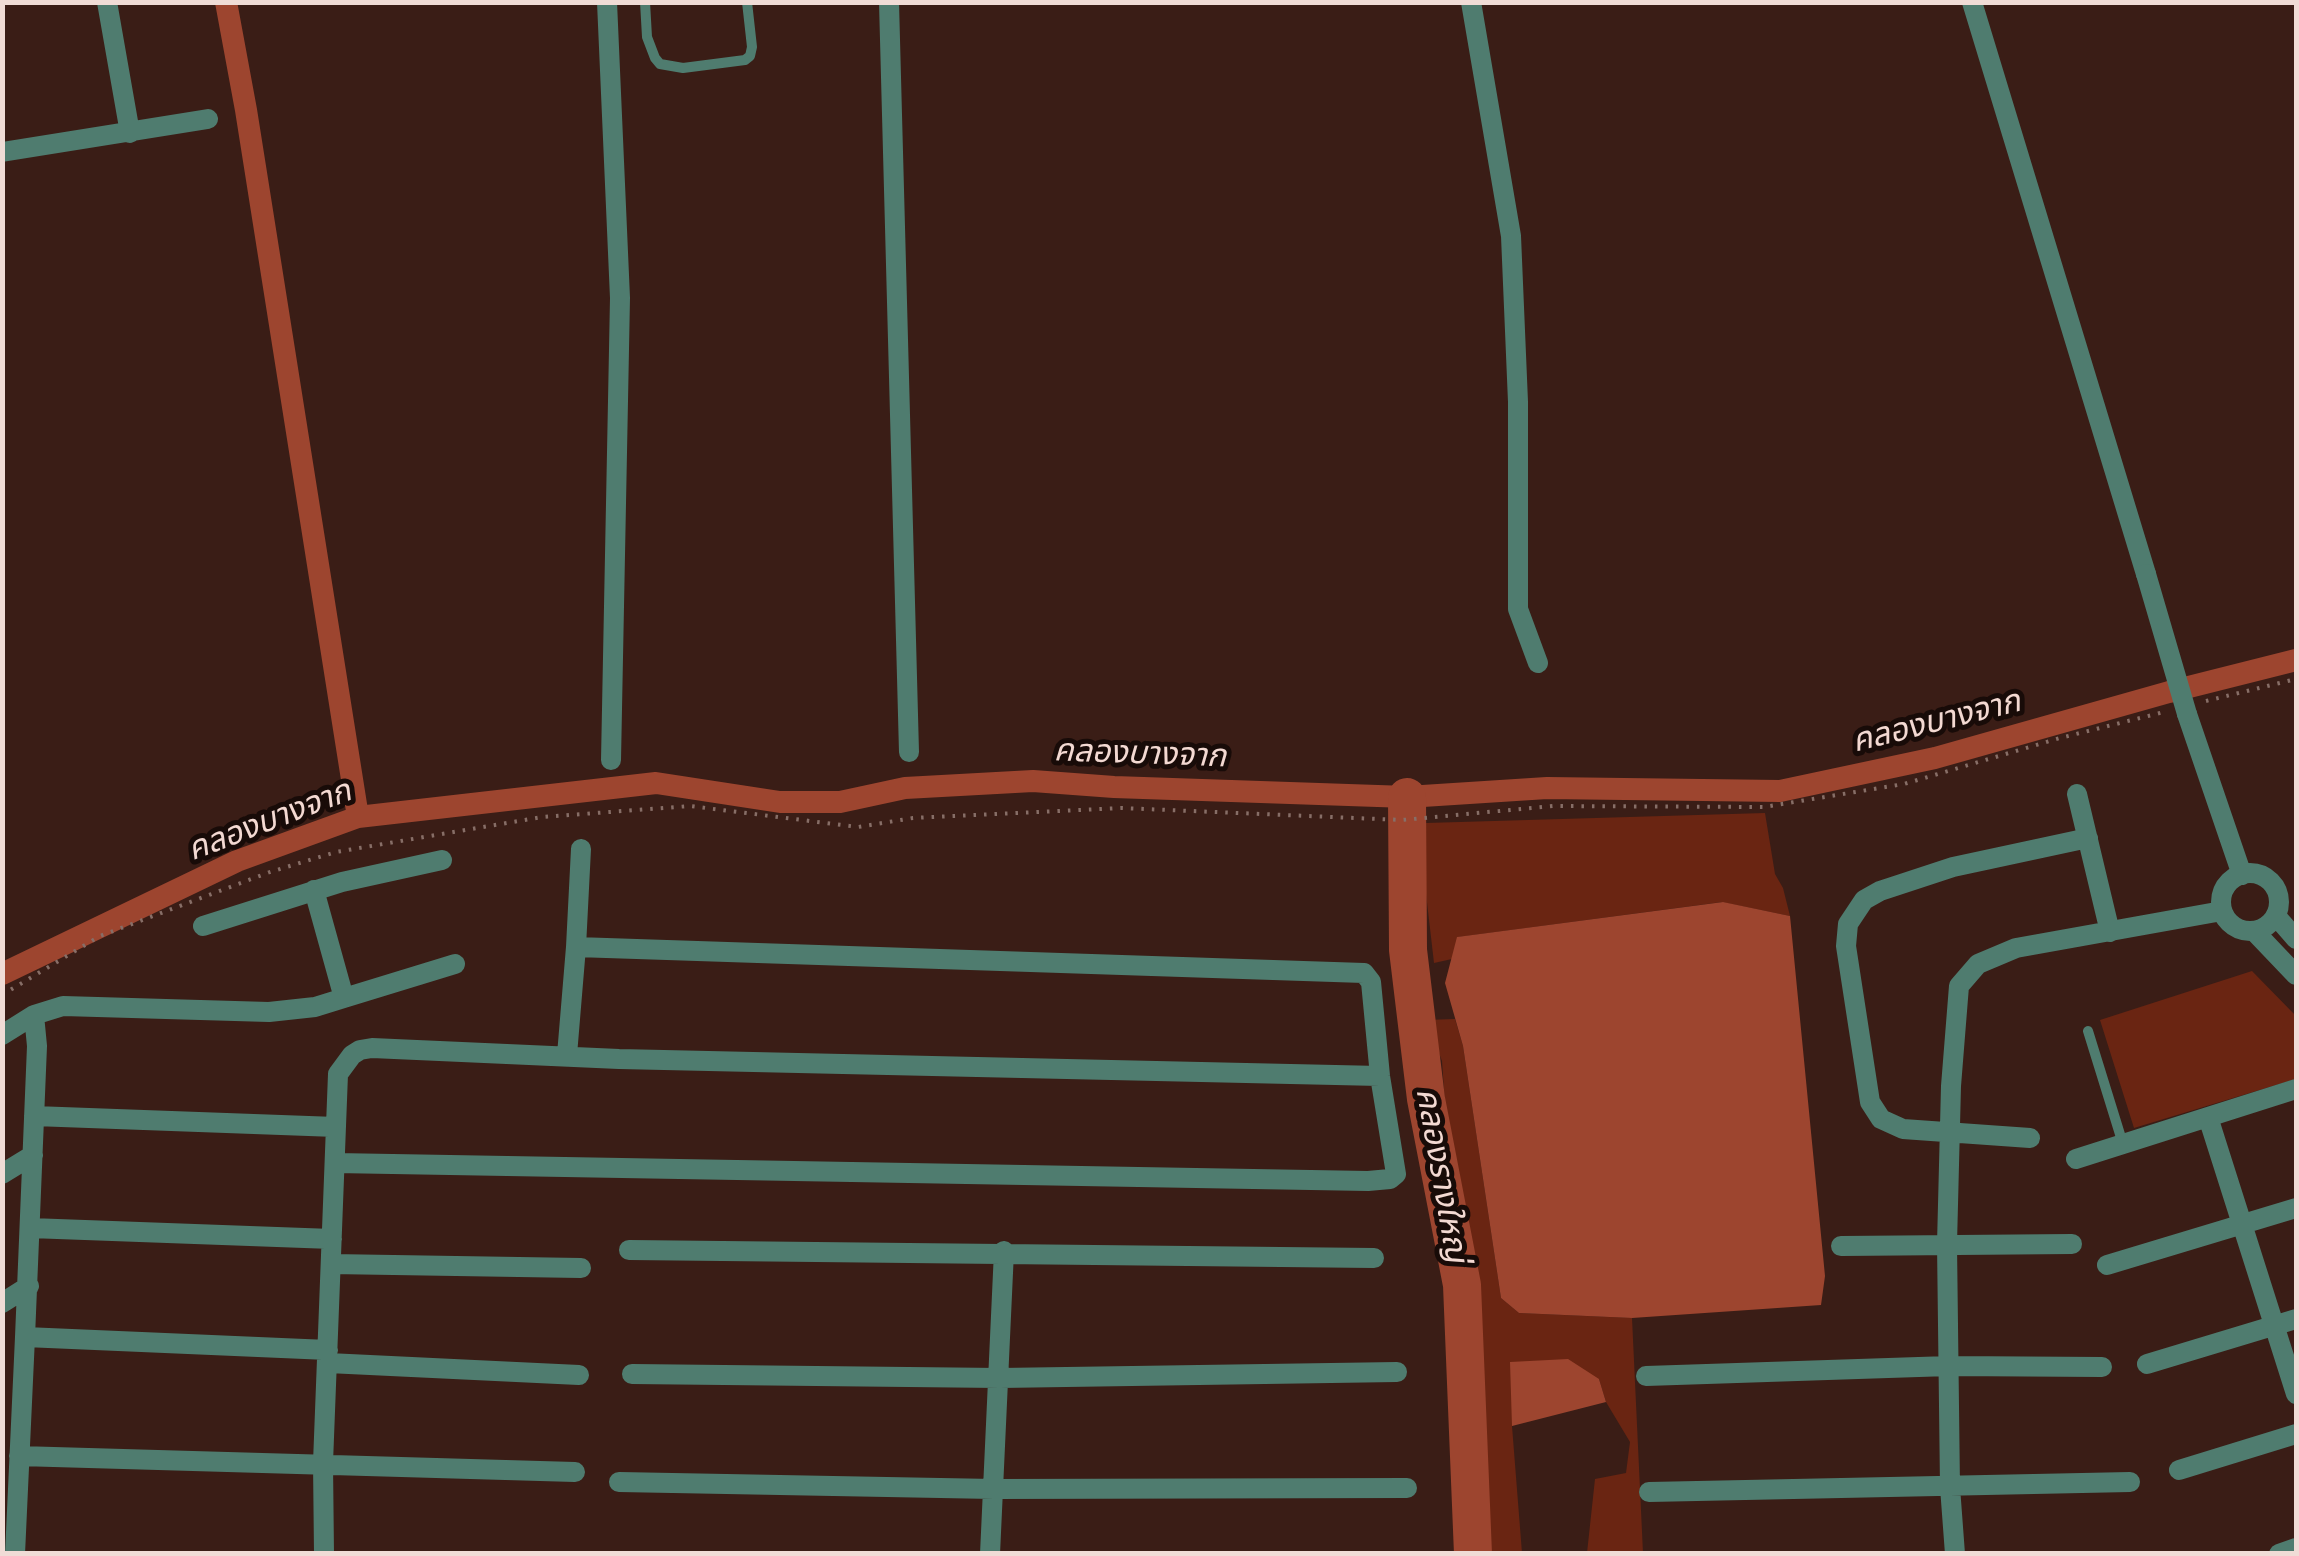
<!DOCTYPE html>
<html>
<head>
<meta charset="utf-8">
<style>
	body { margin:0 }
	#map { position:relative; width:2299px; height:1556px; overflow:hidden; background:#3a1d16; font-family:Lato,sans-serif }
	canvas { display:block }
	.frame { position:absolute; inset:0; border:5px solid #f0dcd6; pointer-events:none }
</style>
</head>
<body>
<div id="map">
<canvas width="2299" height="1556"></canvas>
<div class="frame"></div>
</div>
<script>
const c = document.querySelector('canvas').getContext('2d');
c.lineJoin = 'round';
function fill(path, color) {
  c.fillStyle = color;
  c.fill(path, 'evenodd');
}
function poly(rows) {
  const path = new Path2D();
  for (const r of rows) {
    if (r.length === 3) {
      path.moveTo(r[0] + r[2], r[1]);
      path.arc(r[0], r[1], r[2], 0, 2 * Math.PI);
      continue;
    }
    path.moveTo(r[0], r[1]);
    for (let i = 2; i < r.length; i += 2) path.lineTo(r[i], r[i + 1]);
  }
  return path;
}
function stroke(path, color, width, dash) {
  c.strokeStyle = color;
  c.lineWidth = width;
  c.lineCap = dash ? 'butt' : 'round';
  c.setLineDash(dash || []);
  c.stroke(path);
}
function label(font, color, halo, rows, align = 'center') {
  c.font = font + ' Lato,"Noto Sans Thai",sans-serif';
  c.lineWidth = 10;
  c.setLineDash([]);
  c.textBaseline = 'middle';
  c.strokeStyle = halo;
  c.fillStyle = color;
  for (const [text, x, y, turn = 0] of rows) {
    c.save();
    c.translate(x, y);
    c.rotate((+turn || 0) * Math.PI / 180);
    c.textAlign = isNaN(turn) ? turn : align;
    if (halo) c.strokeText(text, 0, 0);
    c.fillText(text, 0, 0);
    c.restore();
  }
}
fill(poly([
	[1765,813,1775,874,1783,888,1790,916,1722,902,1458,937,1452,959,1434,963,1419,833,1426,823],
	[2252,971,2296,1016,2296,1079,2134,1128,2100,1020],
	[1455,1019,1463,1046,1501,1298,1519,1313,1632,1318,1643,1553,1587,1553,1595,1479,1626,1473,1630,1442,1606,1402,1599,1379,1512,1426,1522,1553,1488,1553,1484,1421,1466,1245,1449,1161,1442,1061,1426,1020]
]), '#6a2512');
fill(poly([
	[1723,902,1790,916,1825,1276,1821,1305,1632,1318,1519,1313,1501,1298,1463,1046,1445,983,1457,937],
	[1568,1359,1599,1379,1606,1402,1512,1426,1510,1362]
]), '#9d452f');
stroke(poly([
	[226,2,246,110,358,817],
	[2,974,237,861,358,817,656,783,780,802,840,802,905,788,1033,781,1114,787,1407,797,1547,788,1780,791,1935,758,2169,692,2296,660]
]), '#9d452f', 22);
stroke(poly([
	[1407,797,1408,950,1426,1099,1462,1285,1473,1554]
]), '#9d452f', 38);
stroke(poly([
	[2206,701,2296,679],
	[2,995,100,936,270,872,336,852,542,817,690,806,858,827,913,818,1121,808,1402,820,1553,806,1764,807,1904,784,2060,738,2168,711]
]), '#876e67', 4, [2.5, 8]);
stroke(poly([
	[645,2,647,37,655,58,660,64,683,68,745,60,750,56,752,47,747,2],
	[2088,1031,2123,1144]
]), '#4f7c6f', 10);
stroke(poly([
	[107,2,130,133],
	[607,2,620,298,611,760],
	[889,2,909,752],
	[1471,2,1511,236,1518,402,1518,609,1538,663],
	[1972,2,2146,574],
	[2,152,208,119],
	[2187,714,2242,875],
	[2077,794,2110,932],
	[2250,902,29],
	[2276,916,2296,939],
	[203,926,342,882,442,860],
	[2254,931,2296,975],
	[576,947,581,849],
	[344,998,455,964],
	[34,1015,63,1006,269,1012,315,1007,344,998,314,890],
	[2,1035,34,1015,37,1046,25,1337],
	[34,1116,336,1127],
	[2208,1117,2296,1394],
	[2030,1138,1903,1129,1881,1119,1870,1102,1846,946,1848,924,1864,900,1880,891,1953,867,2088,838],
	[2076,1159,2296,1089],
	[335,1163,1368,1181,1390,1179,1396,1174,1380,1076,1371,982,1364,973,576,947,567,1055],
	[2,1174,33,1155],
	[30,1228,332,1239],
	[1841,1246,2072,1244],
	[629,1250,1374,1258],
	[331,1264,581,1268],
	[2107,1265,2296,1208],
	[2,1303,29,1286],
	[328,1363,579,1375],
	[2147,1364,2296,1319],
	[632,1374,1000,1378,1397,1372],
	[1646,1376,1949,1366,2102,1367],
	[19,1456,575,1472],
	[2179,1470,2296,1434],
	[619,1482,994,1489,1407,1488],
	[1649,1492,2130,1482],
	[15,1554,25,1337,328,1350],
	[324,1554,323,1463,338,1074,352,1055,360,1050,372,1048,619,1059,1380,1076],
	[990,1554,1004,1251],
	[1955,1554,1950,1487,1947,1244,1951,1086,1959,986,1978,964,2016,948,2222,911],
	[2279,1554,2296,1548]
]), '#4f7c6f', 20);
stroke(poly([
	[2146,574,2187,714]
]), '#4f7c6f', 20);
label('italic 32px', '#f3d9d2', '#180b08', [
	["คลองบางจาก",1936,721,-14],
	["คลองบางจาก",1140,753,2],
	["คลองบางจาก",269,820,-21],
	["คลองรางใหญ่",1442,1175,80]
]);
</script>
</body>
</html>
